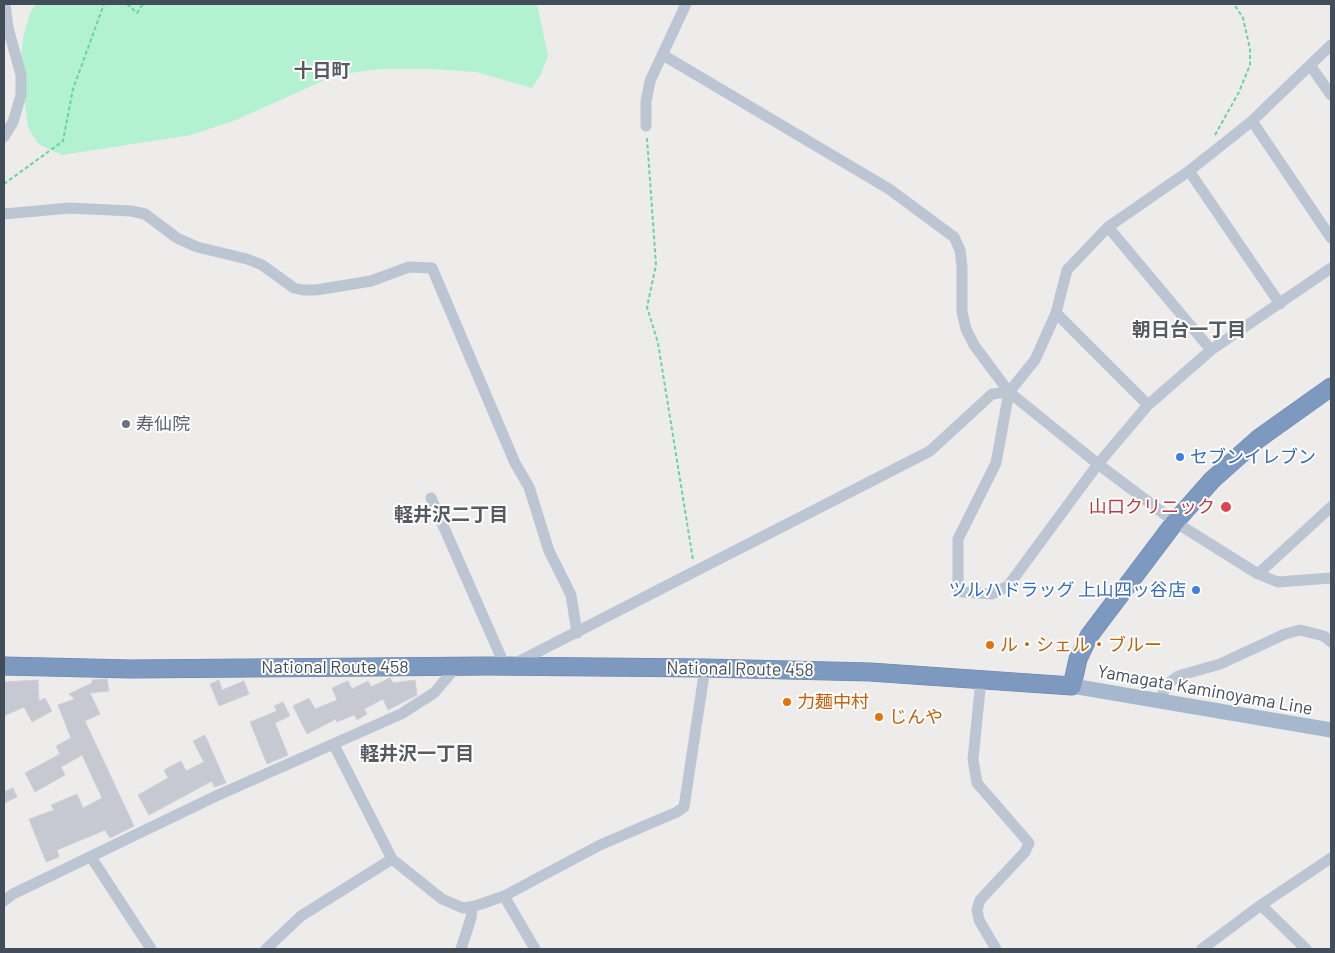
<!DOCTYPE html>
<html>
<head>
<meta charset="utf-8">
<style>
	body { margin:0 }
	#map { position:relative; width:1335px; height:953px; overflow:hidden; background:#eeebeb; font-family:Barlow,sans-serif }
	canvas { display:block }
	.frame { position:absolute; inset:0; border:5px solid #424d5a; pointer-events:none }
</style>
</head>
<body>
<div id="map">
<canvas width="1335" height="953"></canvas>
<div class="frame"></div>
</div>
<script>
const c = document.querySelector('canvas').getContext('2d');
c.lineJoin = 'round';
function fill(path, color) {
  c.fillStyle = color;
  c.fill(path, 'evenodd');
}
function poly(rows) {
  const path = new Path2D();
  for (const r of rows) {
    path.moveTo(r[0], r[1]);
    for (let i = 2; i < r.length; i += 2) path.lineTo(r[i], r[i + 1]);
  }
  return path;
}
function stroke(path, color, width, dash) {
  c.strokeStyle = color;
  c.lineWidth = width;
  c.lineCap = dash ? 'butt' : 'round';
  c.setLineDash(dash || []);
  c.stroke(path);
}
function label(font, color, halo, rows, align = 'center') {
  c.font = font + ' Barlow,"Noto Sans JP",sans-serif';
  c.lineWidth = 4;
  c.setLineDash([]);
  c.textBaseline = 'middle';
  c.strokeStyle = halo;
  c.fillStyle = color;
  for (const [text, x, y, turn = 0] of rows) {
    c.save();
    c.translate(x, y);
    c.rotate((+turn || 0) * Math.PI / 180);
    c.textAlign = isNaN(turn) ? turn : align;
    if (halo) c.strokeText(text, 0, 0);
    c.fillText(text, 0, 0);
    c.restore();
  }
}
fill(poly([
	[36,4,537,4,548,56,541,74,532,88,476,72,430,69,379,69,336,75,236,120,191,135,62,155,38,144,28,127,20,67,23,39,30,13]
]), '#b3f2d0');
const building = poly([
	[390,678,393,683,415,680,417,695,388,710,383,699,364,709,367,714,357,720,354,715,337,722,336,719,307,734,293,706,309,698,315,709,337,700,332,688,348,681,352,689,368,681,371,687,390,678],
	[107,679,109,691,90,693,100,714,85,721,134,826,110,838,105,830,57,850,59,857,46,862,29,819,54,810,51,805,77,794,83,808,102,798,82,755,61,767,65,775,35,792,25,773,60,754,56,746,71,738,58,705,75,699,69,694,92,683,92,680,107,679],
	[38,680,39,701,45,698,52,711,32,722,24,707,4,716,4,682,38,680],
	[219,680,222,690,244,681,249,694,219,706,210,684,219,680],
	[283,702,290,716,275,723,288,755,267,764,250,722,277,711,274,706,283,702],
	[205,735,226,783,214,787,212,781,149,815,138,795,168,778,164,770,181,761,186,771,204,762,193,741,205,735],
	[13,788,17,797,4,803,4,792,13,788]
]);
fill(building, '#c6c9d2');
stroke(building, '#ced0d8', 1);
const highway = poly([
	[4,666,131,669,489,666,705,668,870,672,1072,686,1078,659,1089,636,1175,522,1212,480,1258,439,1331,387]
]);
stroke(highway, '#6883ab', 19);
stroke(poly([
	[127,4,137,13,143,4],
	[1215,135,1239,92,1250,65,1250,49,1243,18,1234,4],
	[647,138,656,265,647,307,658,343,693,560],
	[4,184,63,141,73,89,104,4]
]), '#68d3a6', 2, [4, 2.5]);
stroke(poly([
	[1331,45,1252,121,1189,171,1108,227,1067,270,1056,313,1035,360,1009,392,996,463,958,539,958,587,962,592,992,594,1008,586,1098,464,1148,405,1211,350,1331,268],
	[663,55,889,189,954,237,960,250,962,267,962,312,966,329,974,345,1009,392,1098,464,1175,522,1258,574,1278,582,1331,578],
	[1310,65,1331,95],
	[1252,121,1331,238],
	[646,126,646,102,650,81,686,4],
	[4,137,13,122,21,95,21,75,8,28,5,4],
	[1189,171,1280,304],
	[4,214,69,208,131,211,145,214,177,238,197,247,247,259,262,265,294,288,303,290,316,290,371,281,409,267,432,268,515,463,529,487,549,551,571,595,577,633],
	[1108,227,1211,350],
	[1056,313,1148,405],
	[431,498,505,666],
	[1258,574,1331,507],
	[514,664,930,451,992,394,1009,392],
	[981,680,973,759,977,783,1029,843,1025,852,980,900,977,910,979,920,996,949],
	[1161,701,1165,686,1178,676,1220,664,1285,634,1300,630,1324,636,1331,642],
	[334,745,392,859,442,899,463,908,475,906,504,896,600,845,677,812,684,807,705,668],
	[91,857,151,949],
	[504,896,535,949],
	[4,901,13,894,216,796,401,714,434,693,457,666],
	[1261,905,1306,949],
	[266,949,301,916,392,859],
	[461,949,471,918,472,907],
	[1202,949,1261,905,1331,858]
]), '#bcc6d3', 11);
stroke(poly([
	[1072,686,1331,730]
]), '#a7b8ce', 15);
stroke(highway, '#7d99c0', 18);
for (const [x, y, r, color] of [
	[126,424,5,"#6b7280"],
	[1180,457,5,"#3f7fe0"],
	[1226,507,6,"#e0444e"],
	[1196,590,5,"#3f7fe0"],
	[990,645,5,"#e8710a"],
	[787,702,5,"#e8710a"],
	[879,717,5,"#e8710a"]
]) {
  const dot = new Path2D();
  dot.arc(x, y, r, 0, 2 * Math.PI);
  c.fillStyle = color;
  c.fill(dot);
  stroke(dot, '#fff', 2);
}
label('18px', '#5b616d', '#fff', [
	["寿仙院",136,424]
], 'left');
label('18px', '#366cbe', '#fff', [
	["セブンイレブン",1190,457],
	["ツルハドラッグ 上山四ッ谷店",1186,590,"right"]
], 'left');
label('18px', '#be3a42', '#fff', [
	["山口クリニック",1215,507]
], 'right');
label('18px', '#c56008', '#fff', [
	["ル・シェル・ブルー",1000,645],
	["力麺中村",797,702],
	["じんや",889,717]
], 'left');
label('18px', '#424d5a', '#fff', [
	["National Route 458",335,667],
	["National Route 458",740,669,1],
	["Yamagata Kaminoyama Line",1205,690,10]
]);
label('bold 19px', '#575b61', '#fff', [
	["十日町",322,71],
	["朝日台一丁目",1189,330],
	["軽井沢二丁目",451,515],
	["軽井沢一丁目",417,754]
]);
</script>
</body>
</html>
